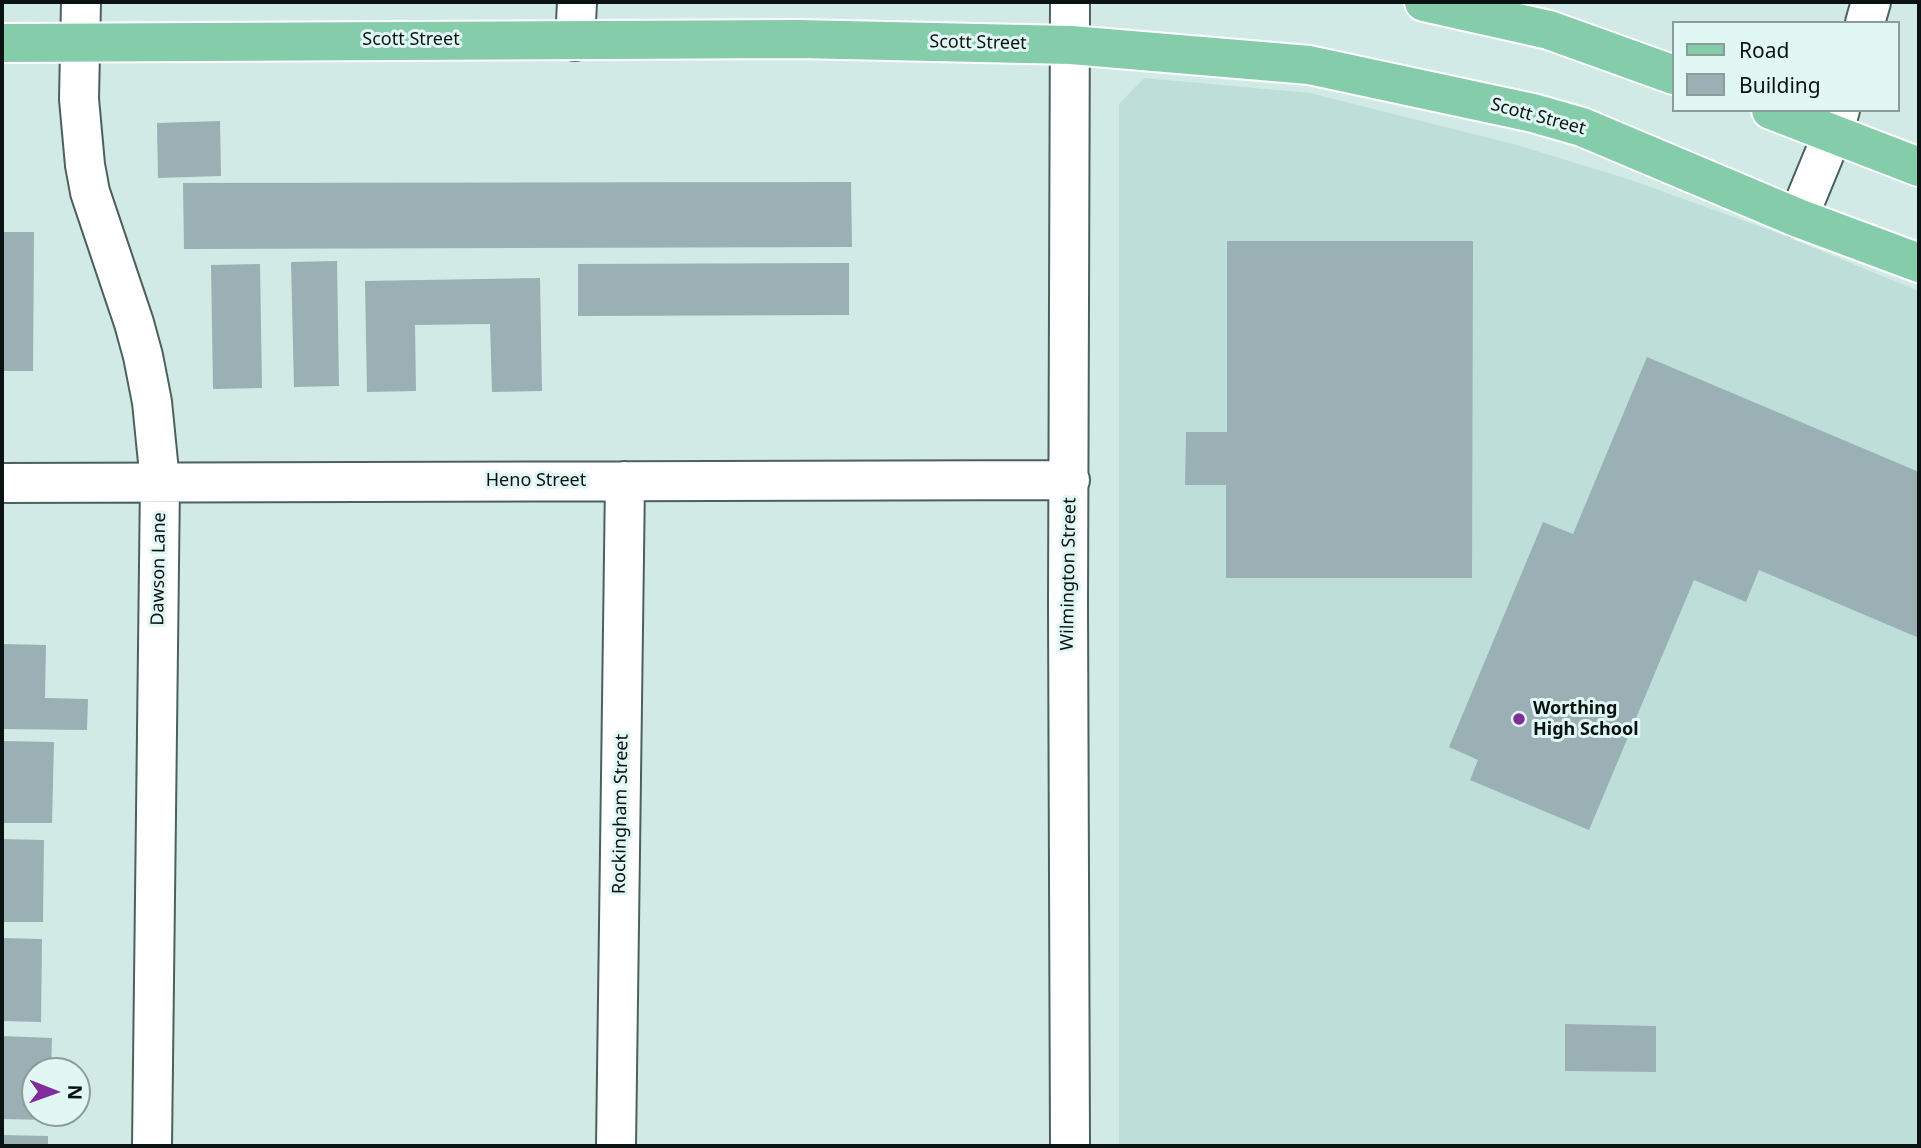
<!DOCTYPE html>
<html>
<head>
<meta charset="utf-8">
<style>
	body { margin:0 }
	#map { position:relative; width:1921px; height:1148px; overflow:hidden; background:#d2eae5; font-family:"Noto Sans",sans-serif }
	canvas { display:block }
	.frame { position:absolute; inset:0; border:4px solid #0b1312; pointer-events:none }
	.legend { position:absolute; left:1672px; top:21px; width:228px; height:91px; box-sizing:border-box; background:#e0f7f3; border:2px solid #8b9c99; margin:0; padding:9px 12px; list-style:none; font-size:21px; color:#0b1312 }
	.legend li { display:flex; align-items:center; gap:14px; height:35px }
	.legend b { width:35px; border:2px solid #8b9c99 }
	.north { position:absolute; left:21px; top:1057px; width:70px; height:70px; box-sizing:border-box; background:#e0f7f3; border:2px solid #8b9c99; border-radius:50%; rotate:91deg; font-size:19px; font-weight:700; line-height:28px; text-align:center; color:#0b1312 }
	.north::after { content:''; display:block; margin:auto; width:24px; height:32px; background:#802c9b; clip-path:polygon(50% 0,100% 100%,50% 72%,0 100%) }
</style>
</head>
<body>
<div id="map">
<canvas width="1921" height="1148"></canvas>
<div class="frame"></div>
<ul class="legend">
<li><b style="height:9px;background:#85cdaa"></b>Road</li>
<li><b style="height:19px;background:#9ab0b4"></b>Building</li>
</ul>
<div class="north">N</div>
</div>
<script>
const c = document.querySelector('canvas').getContext('2d');
c.lineJoin = 'round';
function fill(path, color) {
  c.fillStyle = color;
  c.fill(path, 'evenodd');
}
function poly(rows) {
  const path = new Path2D();
  for (const r of rows) {
    path.moveTo(r[0], r[1]);
    for (let i = 2; i < r.length; i += 2) path.lineTo(r[i], r[i + 1]);
  }
  return path;
}
function stroke(path, color, width, dash) {
  c.strokeStyle = color;
  c.lineWidth = width;
  c.lineCap = dash ? 'butt' : 'round';
  c.setLineDash(dash || []);
  c.stroke(path);
}
function label(font, color, halo, rows, align = 'center') {
  c.font = font + ' "Noto Sans",sans-serif';
  c.lineWidth = 6;
  c.setLineDash([]);
  c.textBaseline = 'middle';
  c.strokeStyle = halo;
  c.fillStyle = color;
  for (const [text, x, y, turn = 0] of rows) {
    c.save();
    c.translate(x, y);
    c.rotate((+turn || 0) * Math.PI / 180);
    c.textAlign = isNaN(turn) ? turn : align;
    if (halo) c.strokeText(text, 0, 0);
    c.fillText(text, 0, 0);
    c.restore();
  }
}
fill(poly([
	[1144,78,1310,93,1517,145,1631,180,1775,232,1919,291,1919,1146,1119,1146,1119,104]
]), '#bedfd9');
fill(poly([
	[220,121,221,176,158,178,157,123],
	[851,182,852,247,184,249,183,183],
	[2,232,34,232,33,371,2,371],
	[1227,241,1473,241,1472,578,1226,578,1226,485,1185,485,1186,432,1227,432],
	[337,261,339,386,294,387,291,262],
	[849,263,849,315,578,316,578,264],
	[260,264,262,388,213,389,211,265],
	[540,278,542,391,492,392,490,324,415,325,416,391,367,392,365,281],
	[1647,357,1919,472,1919,638,1759,570,1746,602,1694,580,1589,830,1470,780,1478,760,1449,747,1543,522,1573,534],
	[2,644,46,645,45,698,88,699,87,730,2,729],
	[3,741,54,742,52,823,2,823],
	[2,839,44,840,43,922,2,922],
	[2,938,42,939,41,1022,2,1021],
	[1565,1024,1656,1026,1656,1072,1565,1071],
	[2,1036,52,1038,51,1071,35,1071,35,1113,50,1113,50,1120,2,1119],
	[2,1135,48,1136,48,1146,2,1146]
]), '#9ab0b4');
const minor = poly([
	[81,2,79,99,85,165,90,192,134,323,143,356,152,402,160,482,152,1146],
	[1865,23,1871,2],
	[575,41,577,2],
	[1798,218,1833,133,1840,110],
	[2,483,1070,480],
	[616,1146,625,481],
	[1070,1146,1068,605,1070,2]
]);
const major = poly([
	[1424,2,1549,30,1674,75],
	[2,43,797,39,1071,45,1309,65,1533,113,1582,127,1798,218,1919,263],
	[1771,110,1919,167]
]);
stroke(minor, '#4c605d', 42);
stroke(major, '#fff', 42);
stroke(minor, '#fff', 38);
stroke(major, '#85cdaa', 38);
for (const [x, y, r, color] of [
	[1519,719,7,"#802c9b"]
]) {
  const dot = new Path2D();
  dot.arc(x, y, r, 0, 2 * Math.PI);
  c.fillStyle = color;
  c.fill(dot);
  stroke(dot, '#e0f7f3', 2.5);
}
label('18px', '#0b1312', '#e0f7f3', [
	["Scott Street",411,40],
	["Scott Street",978,43,1],
	["Scott Street",1538,117,15],
	["Heno Street",536,481],
	["Dawson Lane",159,569,-89],
	["Wilmington Street",1069,574,-89],
	["Rockingham Street",621,814,-89]
]);
label('bold 18px', '#0b1312', '#e0f7f3', [
	["Worthing",1533,709],
	["High School",1533,730]
], 'left');
</script>
</body>
</html>
